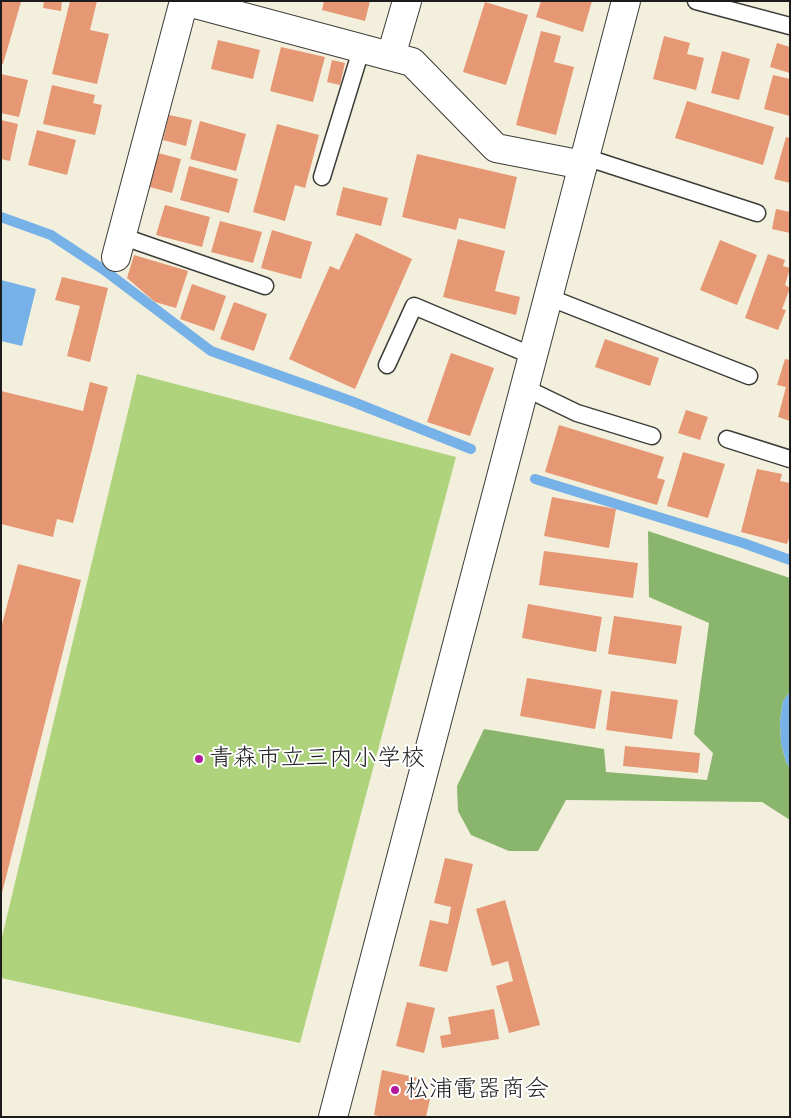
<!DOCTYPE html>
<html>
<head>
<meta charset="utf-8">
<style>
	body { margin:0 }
	#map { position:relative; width:791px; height:1118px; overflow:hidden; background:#f3efdd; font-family:Caveat,sans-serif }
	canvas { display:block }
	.frame { position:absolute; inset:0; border:2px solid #1c1c1c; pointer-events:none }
</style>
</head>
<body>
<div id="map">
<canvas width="791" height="1118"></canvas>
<div class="frame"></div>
</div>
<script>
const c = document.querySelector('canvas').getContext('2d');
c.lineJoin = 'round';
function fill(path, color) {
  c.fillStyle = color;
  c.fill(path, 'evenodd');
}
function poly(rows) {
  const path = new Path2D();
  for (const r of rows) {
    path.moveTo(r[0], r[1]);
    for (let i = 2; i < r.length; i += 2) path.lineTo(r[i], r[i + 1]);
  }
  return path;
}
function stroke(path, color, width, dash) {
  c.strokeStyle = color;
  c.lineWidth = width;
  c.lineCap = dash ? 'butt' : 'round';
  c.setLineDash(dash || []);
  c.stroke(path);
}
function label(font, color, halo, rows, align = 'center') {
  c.font = font + ' Caveat,"Klee One",sans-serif';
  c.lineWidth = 4;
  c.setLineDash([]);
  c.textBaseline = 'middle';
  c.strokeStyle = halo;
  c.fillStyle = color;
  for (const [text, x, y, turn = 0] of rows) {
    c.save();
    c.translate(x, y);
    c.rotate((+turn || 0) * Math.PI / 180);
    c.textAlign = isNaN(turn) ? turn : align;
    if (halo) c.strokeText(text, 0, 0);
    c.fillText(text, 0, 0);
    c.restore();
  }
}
fill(poly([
	[137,374,456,457,300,1043,1,978,1,941]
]), '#aed37c');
fill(poly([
	[648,531,790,578,790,692,783,701,780,721,781,743,786,762,790,769,790,820,762,802,566,800,538,851,509,851,471,835,458,811,457,786,484,729,604,749,606,772,707,780,713,753,694,734,709,623,649,597]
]), '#8ab56c');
fill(poly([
	[1,280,36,289,22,346,1,341],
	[790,692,790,769,786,762,781,743,780,721,783,701]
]), '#76b1e7');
stroke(poly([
	[1,217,51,235,104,270,211,351,351,401,471,449],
	[535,479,743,543,790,560]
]), '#76b1e7', 10);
fill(poly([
	[1,1,21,2,3,64,1,64],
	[44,1,62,1,61,11,43,8],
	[70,1,97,1,90,30,109,34,97,84,52,74],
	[324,1,370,1,365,21,322,10],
	[541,1,592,1,583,32,536,17],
	[485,2,528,15,506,85,463,72],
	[541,31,561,36,554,62,574,67,556,135,516,125],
	[664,36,690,43,687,54,704,58,696,90,653,79],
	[218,40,260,50,253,79,211,69],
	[777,43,790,47,790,73,770,67],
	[281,47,325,57,313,102,270,91],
	[722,51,750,59,739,100,711,93],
	[332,60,345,63,340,85,327,82],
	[1,74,28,80,19,117,1,113],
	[773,75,790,79,790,116,764,109],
	[52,85,95,95,93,103,102,105,95,135,43,124],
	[687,101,774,127,763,165,675,138],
	[169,115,192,120,186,146,163,140],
	[1,120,18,124,10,161,1,159],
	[200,121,246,134,236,171,190,159],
	[277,124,319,135,305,188,295,185,285,221,253,212],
	[37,130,76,140,67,175,28,165],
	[786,137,790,138,790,183,774,179],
	[154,152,181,159,172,193,146,186],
	[417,154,517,177,505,229,459,218,456,230,402,217],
	[189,166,238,179,229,213,180,200],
	[343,187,388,198,381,226,336,215],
	[165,205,210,217,202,247,156,235],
	[776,209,790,212,790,233,772,229],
	[220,221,262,232,253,263,211,252],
	[272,230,312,242,301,279,261,268],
	[356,233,412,259,355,389,289,359,330,266,339,270],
	[458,239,505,251,495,291,520,297,516,315,443,297],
	[720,240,757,255,737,305,700,290],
	[768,254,785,260,783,266,790,268,785,285,790,288,782,309,786,310,778,330,745,318],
	[134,255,188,271,176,308,155,302,127,278],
	[62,277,108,288,90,362,67,356,80,306,55,300],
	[192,284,226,296,214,331,180,319],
	[234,302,267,314,254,351,220,339],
	[605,339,659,358,650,386,595,367],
	[451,353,494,368,470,436,427,422],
	[785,359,790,360,790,421,778,417,786,387,777,385],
	[90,382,108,387,73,523,57,519,53,537,1,524,1,391,83,411],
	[686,410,708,417,700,440,678,433],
	[559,425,664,457,657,478,665,480,657,505,545,472],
	[683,452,725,464,708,518,667,506],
	[757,469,782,474,780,481,790,483,790,535,787,544,741,532],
	[552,497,616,509,609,548,544,536],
	[544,551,638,563,633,598,539,585],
	[18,564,81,580,2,893,1,628],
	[528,604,602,617,596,652,522,638],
	[614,616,682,626,676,664,608,654],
	[527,678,602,690,595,729,520,716],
	[611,691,678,700,672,739,606,730],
	[625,746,700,753,698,773,623,766],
	[445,858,473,864,447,972,419,966,430,920,448,924,451,907,434,903],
	[505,900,540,1025,509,1033,496,986,513,981,508,961,492,966,476,909],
	[407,1002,435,1008,424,1053,396,1046],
	[494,1009,499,1039,442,1048,440,1036,451,1034,448,1017],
	[382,1070,423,1079,420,1097,430,1099,426,1117,384,1117,374,1115]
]), '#e69773');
const service = poly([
	[696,1,790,26],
	[585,157,757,213],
	[322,177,362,47],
	[121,236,265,286],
	[548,297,749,376],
	[387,365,414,306,533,356],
	[525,388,577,413,652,436],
	[727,439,790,459]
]);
const minor = poly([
	[184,1,412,62,496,148,583,165],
	[391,56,407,1],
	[116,257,184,1]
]);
const tertiary = poly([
	[333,1117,626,1]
]);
stroke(service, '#3c3c39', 19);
stroke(minor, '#3c3c39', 30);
stroke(tertiary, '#3c3c39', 30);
stroke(service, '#fff', 16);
stroke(minor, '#fff', 28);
stroke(tertiary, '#fff', 28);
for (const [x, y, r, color] of [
	[199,759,5,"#b5179e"],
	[395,1090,5,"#b5179e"]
]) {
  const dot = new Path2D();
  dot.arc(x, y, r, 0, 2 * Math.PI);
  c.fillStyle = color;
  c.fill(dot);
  stroke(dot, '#fff', 2);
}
label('24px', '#1c1c1c', '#fff', [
	["青森市立三内小学校",209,759],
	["松浦電器商会",405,1090]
], 'left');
</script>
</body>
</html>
